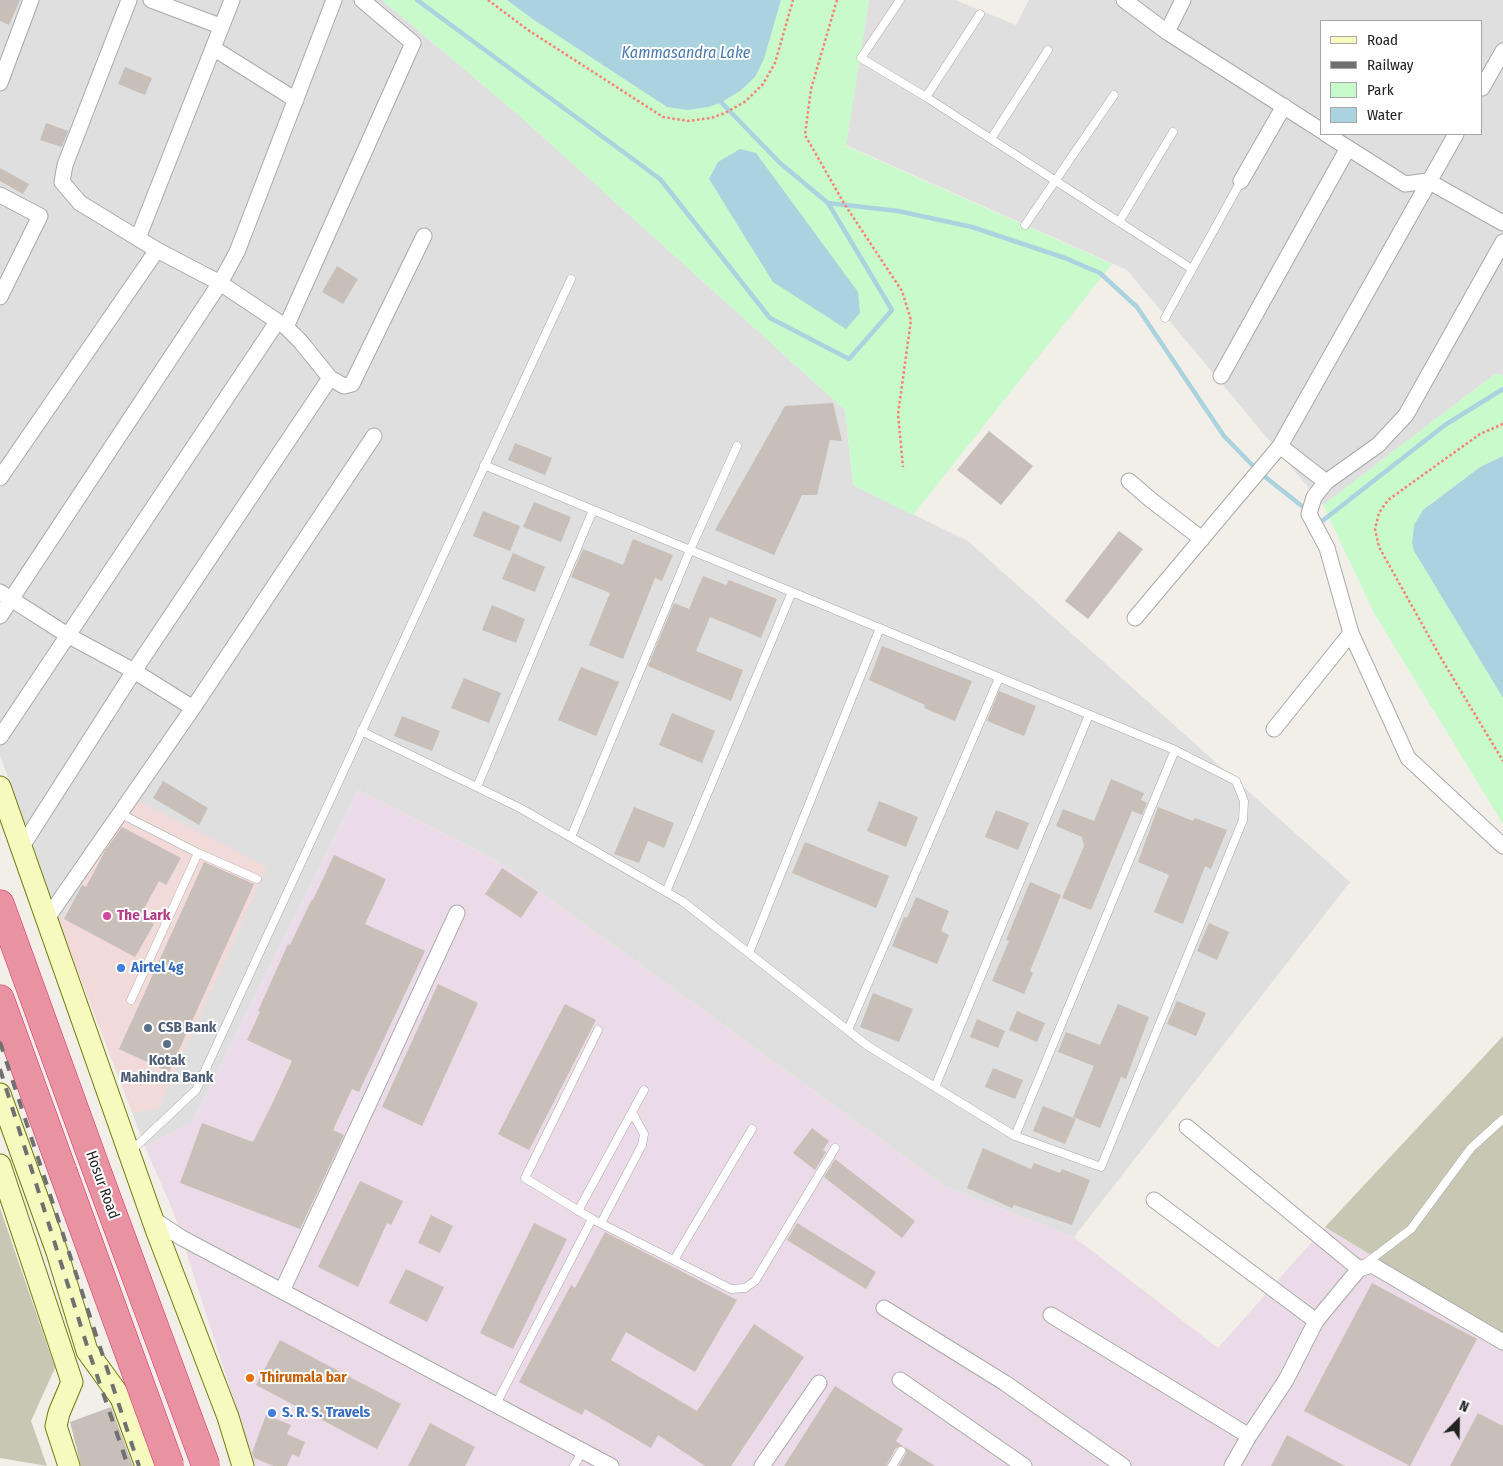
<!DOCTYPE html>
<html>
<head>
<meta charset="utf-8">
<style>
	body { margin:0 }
	#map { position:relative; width:1503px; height:1466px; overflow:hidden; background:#f2efe9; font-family:"Fira Sans Condensed",sans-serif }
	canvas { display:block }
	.legend { position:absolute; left:1320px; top:20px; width:162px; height:115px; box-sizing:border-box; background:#fff; border:1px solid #a7a7a7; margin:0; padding:6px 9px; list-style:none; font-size:15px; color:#222 }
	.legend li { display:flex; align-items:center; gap:10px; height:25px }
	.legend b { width:25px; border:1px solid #a7a7a7 }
	.north { position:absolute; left:1433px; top:1396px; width:50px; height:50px; -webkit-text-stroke:4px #fff; paint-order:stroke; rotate:23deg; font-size:14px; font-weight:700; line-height:20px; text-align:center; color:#222 }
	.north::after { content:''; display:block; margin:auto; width:18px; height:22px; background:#222; clip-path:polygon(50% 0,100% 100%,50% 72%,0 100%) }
</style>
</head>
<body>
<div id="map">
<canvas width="1503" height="1466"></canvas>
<ul class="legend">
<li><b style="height:6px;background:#f7fabf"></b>Road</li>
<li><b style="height:6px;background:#707070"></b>Railway</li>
<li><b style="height:14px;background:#c8facc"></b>Park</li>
<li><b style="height:14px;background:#aad3df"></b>Water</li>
</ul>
<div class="north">N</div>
</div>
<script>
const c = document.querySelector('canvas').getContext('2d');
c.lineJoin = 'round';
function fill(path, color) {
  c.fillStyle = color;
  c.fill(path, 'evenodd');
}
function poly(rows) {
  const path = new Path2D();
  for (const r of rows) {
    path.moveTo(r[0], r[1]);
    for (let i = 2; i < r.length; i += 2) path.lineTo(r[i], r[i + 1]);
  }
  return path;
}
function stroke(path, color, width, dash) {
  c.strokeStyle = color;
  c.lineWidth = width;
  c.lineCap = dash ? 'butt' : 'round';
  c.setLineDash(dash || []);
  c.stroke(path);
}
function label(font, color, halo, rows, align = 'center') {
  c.font = font + ' "Fira Sans Condensed",sans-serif';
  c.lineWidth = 4;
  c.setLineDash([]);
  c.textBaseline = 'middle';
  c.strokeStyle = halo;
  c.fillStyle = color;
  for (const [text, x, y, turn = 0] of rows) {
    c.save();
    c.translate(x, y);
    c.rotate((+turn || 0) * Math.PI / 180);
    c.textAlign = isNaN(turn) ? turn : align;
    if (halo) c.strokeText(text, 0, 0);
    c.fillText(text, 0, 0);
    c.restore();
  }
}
fill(poly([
	[0,0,382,0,521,117,845,410,853,485,968,541,1350,882,1074,1237,946,1187,499,862,358,790,192,1122,145,1147,132,1112,159,1108,59,923,0,755],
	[869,0,955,0,1016,25,1029,0,1503,0,1503,375,1495,374,1323,505,1127,270,846,145],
	[1322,21,1482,21,1482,134,1322,134]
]), '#e0dfdf');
fill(poly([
	[135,799,267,867,158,1109,132,1112,59,923]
]), '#f2dad9');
fill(poly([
	[358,790,499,862,946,1187,1074,1237,1218,1348,1325,1227,1496,1331,1503,1332,1503,1466,255,1466,173,1211,145,1147,192,1122]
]), '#ebdbe8');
fill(poly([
	[1503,1036,1503,1332,1496,1331,1325,1227],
	[0,1208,55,1368,31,1421,47,1466,0,1458]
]), '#c7c7b4');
fill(poly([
	[382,0,507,0,534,20,667,107,698,109,720,103,740,91,754,77,764,59,781,0,869,0,846,146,1112,264,913,515,853,485,845,410,521,117],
	[1495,374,1503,375,1503,456,1480,467,1430,504,1412,534,1412,542,1414,551,1503,698,1503,824,1374,613,1323,505]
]), '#c8facc');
fill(poly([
	[507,0,781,0,764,59,755,77,740,91,720,103,708,107,688,110,667,107,534,20],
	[740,149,756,153,858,292,860,313,846,329,773,282,709,179,718,162],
	[1503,456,1503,698,1414,551,1412,543,1414,525,1423,510,1480,467]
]), '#aad3df');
stroke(poly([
	[417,0,660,179,770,318,849,359,892,310,828,203,780,163,718,99],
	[828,203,898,211,972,227,1065,258,1100,273,1137,307,1224,436,1259,472,1308,511],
	[1317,519,1321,522,1445,425,1503,389]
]), '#aad3df', 4.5);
fill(poly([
	[0,0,20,0,9,25,0,21],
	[125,67,152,78,145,95,118,84],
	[46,123,68,131,62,147,40,140],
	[0,168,29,184,23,194,0,181],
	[337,266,358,279,343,304,322,292],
	[833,403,842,441,830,440,817,495,802,495,774,555,715,530,785,406],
	[989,431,1033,466,1001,505,957,470],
	[515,443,552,458,545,475,508,460],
	[534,502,571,517,561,542,523,527],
	[483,511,520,526,510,551,473,536],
	[1119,531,1143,549,1088,619,1065,601],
	[633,539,673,555,662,581,655,578,623,659,589,645,610,593,571,577,583,549,623,565],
	[513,553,545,567,535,592,502,579],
	[703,576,726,585,729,580,777,599,761,638,710,617,696,651,743,670,731,701,648,666,674,603,689,609],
	[492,605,525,619,516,643,482,630],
	[882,646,972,681,955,721,924,708,925,705,869,680],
	[581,667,619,682,596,736,558,720],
	[464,678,501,693,489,723,451,708],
	[999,691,1036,706,1024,736,987,721],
	[672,713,715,731,702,763,659,745],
	[402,716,440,731,432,751,394,736],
	[1111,779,1144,793,1141,800,1147,803,1142,815,1132,811,1091,910,1062,898,1084,846,1082,837,1056,826,1063,809,1094,821],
	[163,781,208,808,199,825,153,798],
	[879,801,918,817,906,847,867,831],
	[634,807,674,823,664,848,648,841,639,863,614,854],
	[1158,807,1193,821,1195,818,1227,830,1211,869,1205,866,1183,924,1154,912,1169,875,1138,862],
	[996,810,1029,823,1018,850,985,837],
	[122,827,181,858,166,885,159,881,140,916,154,924,135,957,64,919,82,885,86,887,105,851],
	[805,842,889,876,876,908,792,873],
	[334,855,386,879,365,924,425,951,359,1092,352,1089,333,1130,344,1135,300,1229,180,1183,202,1123,253,1142,273,1102,292,1061,247,1040,260,1012,258,1011,288,944,290,945,312,899,313,900],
	[204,862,254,884,169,1072,119,1049],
	[502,868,538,892,521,918,485,894],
	[1030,882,1061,895,1030,971,1033,973,1024,994,992,981,1009,941,1006,940],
	[916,897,949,911,941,931,949,935,937,964,892,946,904,917,907,918],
	[1209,923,1229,932,1217,960,1197,951],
	[438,984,478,1003,422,1126,382,1107],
	[873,993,913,1009,899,1042,860,1027],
	[1177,1001,1206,1013,1196,1036,1167,1024],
	[565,1004,596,1020,529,1150,498,1134],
	[1118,1004,1149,1017,1126,1079,1121,1077,1100,1128,1073,1117,1094,1066,1058,1052,1066,1032,1100,1045],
	[1017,1011,1045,1023,1037,1042,1009,1030],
	[977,1019,1005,1031,998,1048,970,1037],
	[993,1068,1023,1080,1015,1099,985,1087],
	[1043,1106,1076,1119,1065,1144,1033,1131],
	[812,1128,829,1141,823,1150,826,1152,815,1170,793,1153],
	[983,1148,1031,1169,1034,1163,1060,1173,1062,1169,1090,1180,1072,1225,1014,1205,1012,1208,967,1188],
	[835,1159,915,1221,902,1238,824,1177],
	[360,1181,403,1201,391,1225,387,1223,358,1287,318,1267],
	[431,1215,453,1226,440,1253,418,1243],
	[534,1223,567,1239,513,1349,480,1333],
	[797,1223,876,1272,866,1289,787,1240],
	[605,1232,737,1300,695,1372,626,1332,611,1360,697,1411,754,1324,804,1357,731,1466,705,1466,658,1435,651,1448,585,1409,582,1415,519,1382,571,1285,575,1288],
	[406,1269,444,1287,427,1322,389,1303],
	[1372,1283,1477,1339,1410,1466,1304,1411],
	[280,1340,401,1404,377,1449,256,1385],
	[835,1386,903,1429,896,1441,903,1446,896,1448,886,1466,784,1466],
	[111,1407,133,1466,81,1466,70,1422],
	[1478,1413,1503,1426,1503,1466,1450,1466],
	[266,1415,291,1425,287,1434,305,1442,299,1457,292,1454,287,1466,274,1466,254,1458,252,1453],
	[430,1423,475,1447,465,1466,408,1466],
	[1287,1435,1345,1466,1271,1466],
	[905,1447,935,1466,899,1466,906,1453]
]), '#c7bfb8');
const lane = poly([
	[900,0,861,58,926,97,1192,269],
	[926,97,980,14],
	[991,139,1048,50],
	[1119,222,1173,132],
	[1025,225,1114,95],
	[1165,318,1241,181],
	[484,465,1175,750,1015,1136],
	[361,731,520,808,682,901,868,1046,1015,1136,1101,1167,1243,820,1244,801,1236,781,1175,750],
	[477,787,593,510],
	[119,813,198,853,257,879],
	[571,837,690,550,737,446],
	[666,892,792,592],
	[749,953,880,628],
	[131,1000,198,853],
	[598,1030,525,1178,592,1219,731,1289,745,1288,755,1281,835,1148],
	[848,1030,999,678],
	[935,1087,1089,715],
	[131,1151,196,1090,571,279],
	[578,1211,644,1090],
	[601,1223,642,1145,644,1134,632,1112],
	[674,1260,752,1129],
	[1366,1263,1411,1229,1471,1148,1503,1119],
	[496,1404,592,1219],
	[574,1466,583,1450],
	[892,1466,901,1451]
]);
const street = poly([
	[129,0,65,165,62,182,80,203,157,250,220,283,286,327,413,43,362,0],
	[151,0,220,26],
	[1124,0,1167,32,1322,131],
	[1167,32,1183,0],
	[213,48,296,100],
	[0,83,31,0],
	[1482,88,1503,51],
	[1326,134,1405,184,1428,181,1503,223],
	[1241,181,1284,106],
	[0,195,40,216,0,297],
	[138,238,232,0],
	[1503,242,1406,415,1378,445,1326,482,1314,497,1309,514,1327,548,1351,633,1408,758,1503,846],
	[286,327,301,342,330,378,344,386,352,384,424,236],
	[1221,376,1348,148],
	[1280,446,1326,482],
	[0,478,157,250],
	[1129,481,1151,500,1202,539],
	[0,592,69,636,134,671,193,708],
	[0,616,220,283,237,252,334,0],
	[1135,618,1280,446,1456,134],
	[1274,729,1351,633],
	[0,737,277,322],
	[21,848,134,671,330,378],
	[46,920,193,708,374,436],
	[1187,1127,1359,1269],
	[1154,1200,1316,1321],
	[153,1219,182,1238,611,1466],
	[282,1291,457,913],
	[884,1308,1005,1383,1123,1466],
	[1051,1315,1249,1436],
	[900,1380,1024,1466],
	[762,1466,819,1383],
	[1232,1466,1249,1436,1286,1380,1316,1321,1359,1269,1372,1265,1503,1342]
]);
const secondary = poly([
	[0,787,157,1232,228,1417,243,1466],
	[0,1094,57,1252,87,1351,121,1398,146,1466],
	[0,1165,72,1382,59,1413,56,1426,69,1466]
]);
const highway = poly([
	[0,904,98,1174],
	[0,999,63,1172]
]);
stroke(lane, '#a9a9a9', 9);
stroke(street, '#a9a9a9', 17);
stroke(secondary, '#707d05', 23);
stroke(highway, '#dc2a67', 29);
stroke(poly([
	[488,0,528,30,663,117,688,121,711,118,725,113,746,101,763,84,775,63,793,0],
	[837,0,811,89,805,135,845,205,902,291,911,320,898,414,903,467],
	[1503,424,1480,434,1388,500,1379,513,1375,529,1379,547,1441,658,1503,761]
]), '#fa8072', 2.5, [2.5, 2.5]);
stroke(lane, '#fff', 8);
stroke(street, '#fff', 15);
stroke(secondary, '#f7fabf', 21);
stroke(highway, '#e892a2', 28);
stroke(poly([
	[0,1042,139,1466],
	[0,1069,89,1352,128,1466]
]), '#707070', 4, [10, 10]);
const highwayBridge = poly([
	[63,1172,170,1466],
	[98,1174,206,1466]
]);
stroke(highwayBridge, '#dc2a67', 29, []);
stroke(highwayBridge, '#e892a2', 28);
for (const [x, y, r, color] of [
	[107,916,5,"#d1479c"],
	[121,968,5,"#3f7fe0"],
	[148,1028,5,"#5c6f8a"],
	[167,1044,5,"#5c6f8a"],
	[250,1378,5,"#e8710a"],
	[272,1413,5,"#3f7fe0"]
]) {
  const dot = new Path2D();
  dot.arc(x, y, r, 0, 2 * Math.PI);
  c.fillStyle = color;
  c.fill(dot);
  stroke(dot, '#fff', 2);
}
label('bold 15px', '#b23c85', '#fff', [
	["The Lark",117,916]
], 'left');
label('bold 15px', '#366cbe', '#fff', [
	["Airtel 4g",131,968],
	["S. R. S. Travels",282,1413]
], 'left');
label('bold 15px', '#4e5e75', '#fff', [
	["CSB Bank",158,1028],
	["Kotak",167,1061,"center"],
	["Mahindra Bank",167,1078,"center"]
], 'left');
label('15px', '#222', '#fff', [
	["Hosur Road",102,1185,70]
]);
label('bold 15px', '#c56008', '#fff', [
	["Thirumala bar",260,1378]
], 'left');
label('italic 16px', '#4a7aab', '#fff', [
	["Kammasandra Lake",686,54]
]);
</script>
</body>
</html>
